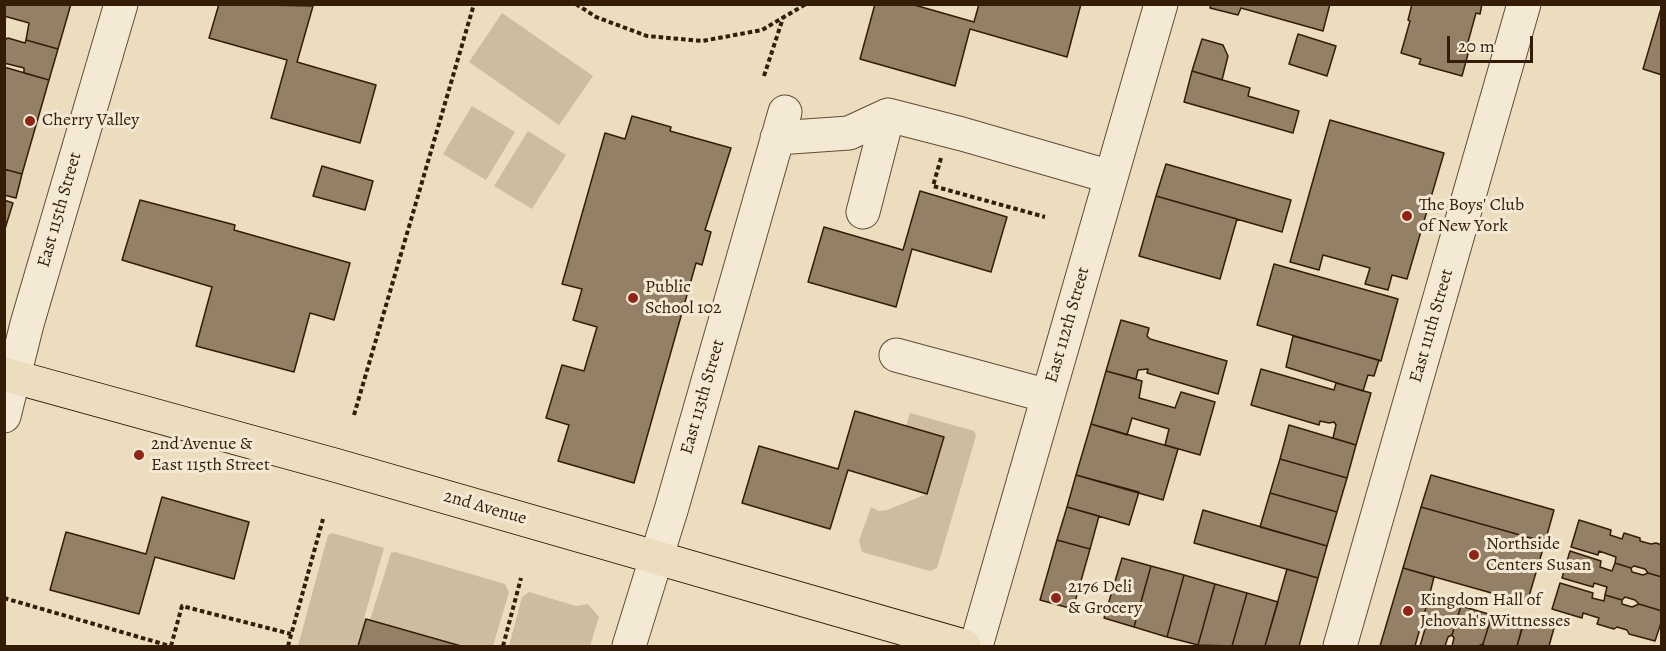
<!DOCTYPE html>
<html>
<head>
<meta charset="utf-8">
<style>
	body { margin:0 }
	#map { position:relative; width:1666px; height:651px; overflow:hidden; background:#ecddbe; font-family:Alegreya,serif }
	canvas { display:block }
	.frame { position:absolute; inset:0; border:6px solid #341c07; pointer-events:none }
	.scale { position:absolute; left:1447px; top:36px; width:86px; height:27px; box-sizing:border-box; border:3px solid #341c07; border-top:0; padding-left:8px; font-size:18px; line-height:21px; white-space:nowrap; color:#341c07; -webkit-text-stroke:4px #f3e9d5; paint-order:stroke }
</style>
</head>
<body>
<div id="map">
<canvas width="1666" height="651"></canvas>
<div class="frame"></div>
<div class="scale">20 m</div>
</div>
<script>
const c = document.querySelector('canvas').getContext('2d');
c.lineJoin = 'round';
function fill(path, color) {
  c.fillStyle = color;
  c.fill(path, 'evenodd');
}
function poly(rows) {
  const path = new Path2D();
  for (const r of rows) {
    path.moveTo(r[0], r[1]);
    for (let i = 2; i < r.length; i += 2) path.lineTo(r[i], r[i + 1]);
  }
  return path;
}
function stroke(path, color, width, dash) {
  c.strokeStyle = color;
  c.lineWidth = width;
  c.lineCap = dash ? 'butt' : 'round';
  c.setLineDash(dash || []);
  c.stroke(path);
}
function label(font, color, halo, rows, align = 'center') {
  c.font = font + ' Alegreya,serif';
  c.lineWidth = 6;
  c.setLineDash([]);
  c.textBaseline = 'middle';
  c.strokeStyle = halo;
  c.fillStyle = color;
  for (const [text, x, y, turn = 0] of rows) {
    c.save();
    c.translate(x, y);
    c.rotate((+turn || 0) * Math.PI / 180);
    c.textAlign = isNaN(turn) ? turn : align;
    if (halo) c.strokeText(text, 0, 0);
    c.fillText(text, 0, 0);
    c.restore();
  }
}
fill(poly([
	[502,13,593,76,559,125,469,62],
	[472,106,515,132,486,180,443,154],
	[528,131,566,155,532,209,494,186],
	[910,413,974,431,976,436,937,568,930,571,862,552,859,541,871,507,879,511,887,510,927,494,906,426],
	[332,533,384,548,364,618,366,619,358,646,298,646,328,535],
	[395,552,505,584,509,592,493,646,461,646,370,620,391,553],
	[529,592,576,606,588,604,599,617,590,646,509,646,522,597]
]), '#cdbc9f');
const building = poly([
	[4,4,71,4,58,49,26,40,29,23,4,16,4,4],
	[219,4,313,6,297,62,376,85,360,143,271,118,287,60,209,38,219,4],
	[875,4,911,4,974,22,979,4,1081,4,1067,57,970,29,955,86,860,59,875,4],
	[1211,4,1330,4,1323,31,1241,8,1238,15,1210,8,1211,4],
	[1412,4,1482,4,1480,14,1476,13,1465,53,1468,54,1462,76,1419,64,1421,59,1401,53,1410,21,1408,20,1412,4],
	[1662,5,1662,75,1643,69,1662,5],
	[1298,34,1336,46,1327,76,1289,64,1298,34],
	[8,38,25,43,26,40,58,49,49,80,24,73,24,68,4,63,4,40,8,38],
	[1202,39,1223,45,1228,56,1222,80,1192,71,1202,39],
	[4,67,49,80,22,174,4,169,4,67],
	[1192,71,1250,88,1248,96,1299,111,1293,133,1184,102,1192,71],
	[632,116,671,127,670,131,731,148,705,230,711,232,702,265,696,263,634,483,558,461,569,425,546,418,562,365,584,371,597,327,573,320,582,289,562,284,605,133,625,139,632,116],
	[1330,120,1444,153,1407,279,1392,275,1388,290,1365,284,1370,268,1323,255,1319,270,1290,262,1330,120],
	[1166,164,1291,200,1282,232,1156,196,1166,164],
	[322,166,373,181,365,210,313,196,322,166],
	[4,169,22,174,16,198,4,195,4,169],
	[920,191,1007,217,991,272,912,249,896,307,808,282,824,227,903,250,920,191],
	[1156,196,1237,219,1220,279,1139,256,1156,196],
	[4,200,13,203,4,232,4,200],
	[140,200,235,225,234,230,350,263,334,320,310,313,294,372,196,346,212,287,122,260,140,200],
	[1274,264,1398,299,1381,361,1257,325,1274,264],
	[1121,320,1149,328,1147,336,1150,339,1227,361,1218,394,1147,373,1148,369,1138,370,1136,379,1106,371,1121,320],
	[1293,336,1379,360,1374,376,1368,375,1363,391,1286,367,1293,336],
	[1261,369,1334,390,1336,383,1371,393,1356,445,1333,438,1336,425,1334,422,1329,423,1320,421,1319,425,1251,405,1261,369],
	[1106,371,1142,381,1139,398,1175,408,1181,392,1215,402,1200,455,1165,445,1169,429,1132,418,1127,435,1091,424,1106,371],
	[855,411,944,437,927,494,848,470,830,529,742,503,759,446,838,469,855,411],
	[1091,424,1178,449,1163,500,1076,475,1091,424],
	[1289,425,1356,445,1347,478,1280,459,1289,425],
	[1280,459,1347,478,1337,512,1270,493,1280,459],
	[1076,475,1139,492,1129,525,1067,507,1076,475],
	[1431,475,1554,510,1545,542,1421,507,1431,475],
	[1270,493,1337,512,1327,546,1260,527,1270,493],
	[162,497,249,522,234,579,155,557,139,614,50,590,66,532,146,554,162,497],
	[1067,507,1099,516,1090,549,1057,540,1067,507],
	[1421,507,1545,542,1527,603,1403,568,1421,507],
	[1203,510,1327,546,1318,578,1194,543,1203,510],
	[1579,520,1611,530,1610,535,1622,539,1624,533,1640,538,1640,541,1651,544,1656,543,1662,545,1662,577,1648,573,1645,569,1634,566,1631,568,1615,563,1616,557,1599,551,1598,555,1571,547,1579,520],
	[1057,540,1090,549,1073,609,1040,600,1057,540],
	[1570,551,1601,561,1600,567,1612,571,1615,563,1631,568,1632,572,1643,575,1648,573,1662,577,1662,611,1639,604,1635,600,1625,597,1622,600,1605,595,1607,587,1594,583,1593,587,1562,578,1570,551],
	[1122,558,1151,566,1134,627,1104,618,1122,558],
	[1151,566,1184,575,1167,637,1134,627,1151,566],
	[1403,568,1434,577,1429,597,1415,646,1380,646,1403,568],
	[1287,569,1318,578,1299,646,1265,646,1287,569],
	[1184,575,1215,584,1198,645,1167,637,1184,575],
	[1560,583,1593,593,1592,598,1604,601,1605,595,1622,600,1622,604,1632,607,1639,604,1662,611,1662,620,1655,641,1629,634,1627,630,1617,627,1614,629,1597,624,1599,618,1583,613,1582,618,1552,609,1560,583],
	[1215,584,1247,593,1232,646,1198,645,1215,584],
	[1247,593,1278,602,1265,646,1232,646,1247,593],
	[1429,597,1461,606,1452,635,1448,637,1445,646,1420,646,1425,629,1421,625,1429,597],
	[1461,606,1492,615,1483,644,1478,646,1452,646,1454,638,1452,635,1461,606],
	[1492,615,1523,624,1517,646,1484,646,1483,644,1492,615],
	[366,619,461,646,358,646,366,619],
	[1525,619,1554,628,1549,646,1517,646,1525,619]
]);
fill(building, '#948066');
stroke(building, '#341c07', 1.5);
const minor = poly([
	[777,138,849,133,888,115,962,134,1111,177],
	[863,212,888,115],
	[896,355,1048,396],
	[4,416,27,324,121,4],
	[629,646,672,507,785,112],
	[976,646,1161,4],
	[1340,646,1524,4]
]);
const major = poly([
	[4,374,338,466,964,646]
]);
stroke(minor, '#624c35', 35);
stroke(major, '#341c07', 35);
stroke(poly([
	[576,4,596,17,647,36,702,41,762,30,806,4],
	[764,76,783,18],
	[941,158,933,186,1045,217],
	[354,415,474,4],
	[4,598,170,646],
	[171,646,182,606,291,634],
	[288,646,323,519],
	[503,646,521,578]
]), '#341c07', 4, [4.5, 3]);
stroke(minor, '#f3e9d5', 33);
stroke(major, '#ecddbe', 33);
for (const [x, y, r, color] of [
	[30,121,6,"#8f2418"],
	[1407,216,6,"#8f2418"],
	[633,298,6,"#8f2418"],
	[139,455,6,"#8f2418"],
	[1474,555,6,"#8f2418"],
	[1056,598,6,"#8f2418"],
	[1408,611,6,"#8f2418"]
]) {
  const dot = new Path2D();
  dot.arc(x, y, r, 0, 2 * Math.PI);
  c.fillStyle = color;
  c.fill(dot);
  stroke(dot, '#f3e9d5', 2);
}
label('18px', '#341c07', '#f3e9d5', [
	["Cherry Valley",42,121],
	["The Boys' Club",1419,206],
	["of New York",1419,227],
	["Public",645,288],
	["School 102",645,309],
	["2nd Avenue &",151,445],
	["East 115th Street",151,466],
	["Northside",1486,545],
	["Centers Susan",1486,566],
	["2176 Deli",1068,588],
	["& Grocery",1068,609],
	["Kingdom Hall of",1420,601],
	["Jehovah's Wittnesses",1420,622]
], 'left');
label('18px', '#341c07', '#f3e9d5', [
	["East 115th Street",60,210,-74],
	["East 112th Street",1068,325,-74],
	["East 111th Street",1432,326,-74],
	["East 113th Street",703,397,-74],
	["2nd Avenue",485,508,16]
]);
</script>
</body>
</html>
